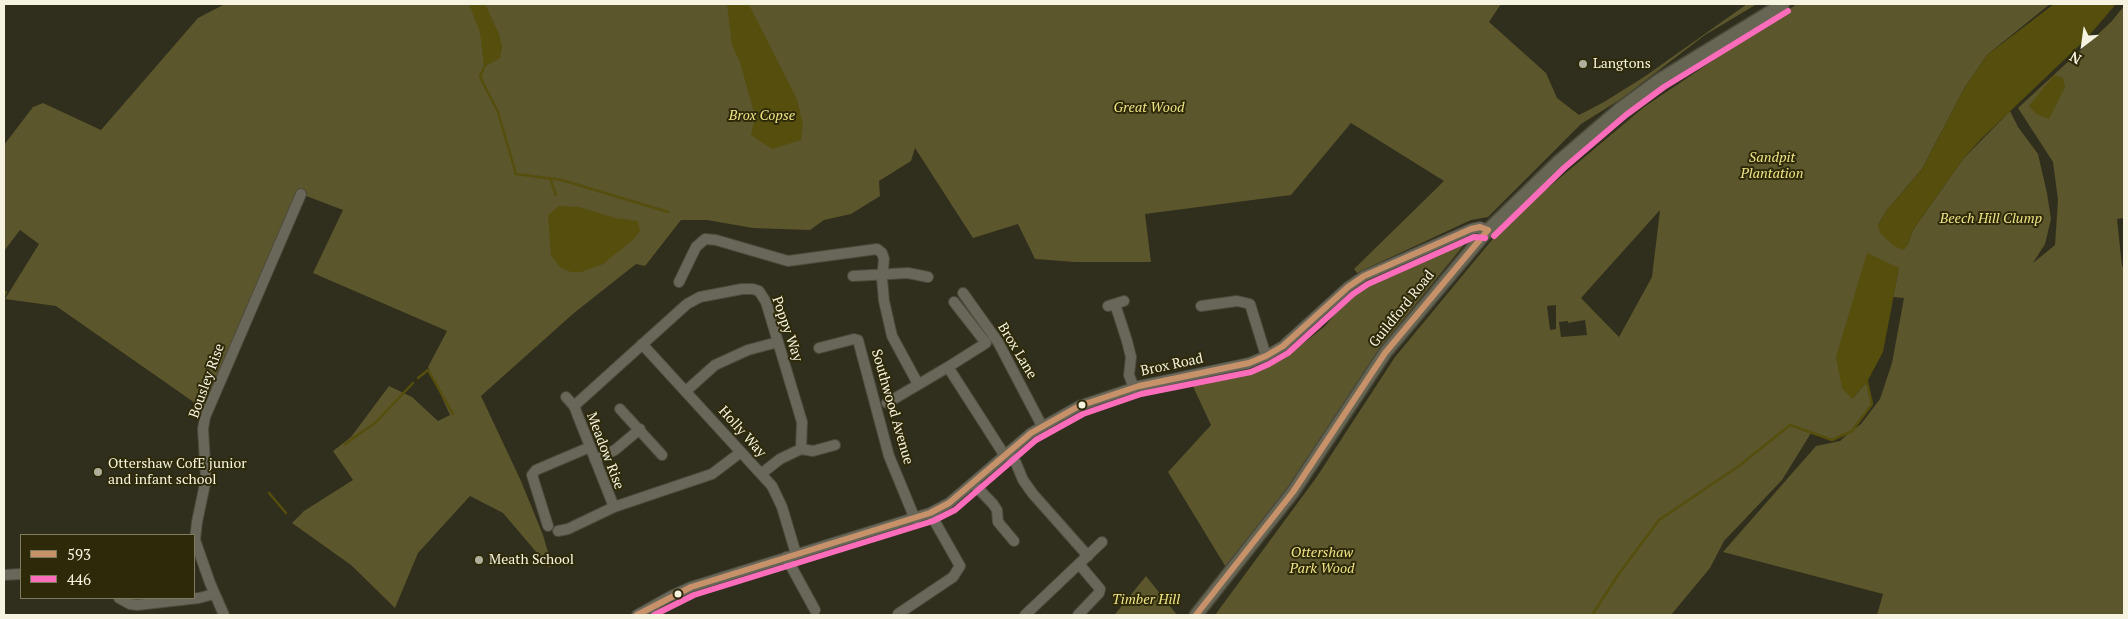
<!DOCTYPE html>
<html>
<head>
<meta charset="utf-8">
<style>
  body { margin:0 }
  #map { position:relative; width:2128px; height:619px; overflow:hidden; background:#302e1c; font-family:"PT Serif",serif }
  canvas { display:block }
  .frame { position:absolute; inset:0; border:5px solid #f6f4e1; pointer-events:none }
  .legend { position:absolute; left:20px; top:534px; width:175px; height:65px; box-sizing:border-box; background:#2e2a09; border:1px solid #7e7b5f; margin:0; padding:6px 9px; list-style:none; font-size:15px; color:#f6f4e1 }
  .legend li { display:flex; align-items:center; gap:10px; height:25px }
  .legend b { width:25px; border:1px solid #7e7b5f }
  .north { position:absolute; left:2058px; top:20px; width:50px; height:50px; -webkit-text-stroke:4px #2e2a09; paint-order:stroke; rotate:210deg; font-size:14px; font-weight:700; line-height:20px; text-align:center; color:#f6f4e1 }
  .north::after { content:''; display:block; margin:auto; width:18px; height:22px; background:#f6f4e1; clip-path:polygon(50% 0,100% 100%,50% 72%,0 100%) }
</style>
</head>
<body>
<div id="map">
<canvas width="2128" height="619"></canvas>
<div class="frame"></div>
<ul class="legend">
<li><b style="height:6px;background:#c7916a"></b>593</li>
<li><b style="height:6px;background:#fb6dba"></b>446</li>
</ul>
<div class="north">N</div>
</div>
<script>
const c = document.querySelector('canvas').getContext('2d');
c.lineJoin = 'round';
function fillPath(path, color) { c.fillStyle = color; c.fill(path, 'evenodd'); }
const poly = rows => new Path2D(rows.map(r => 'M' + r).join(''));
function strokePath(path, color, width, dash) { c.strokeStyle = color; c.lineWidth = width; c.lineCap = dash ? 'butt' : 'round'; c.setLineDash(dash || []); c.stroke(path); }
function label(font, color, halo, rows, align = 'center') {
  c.font = font + ' "PT Serif",serif'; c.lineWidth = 4; c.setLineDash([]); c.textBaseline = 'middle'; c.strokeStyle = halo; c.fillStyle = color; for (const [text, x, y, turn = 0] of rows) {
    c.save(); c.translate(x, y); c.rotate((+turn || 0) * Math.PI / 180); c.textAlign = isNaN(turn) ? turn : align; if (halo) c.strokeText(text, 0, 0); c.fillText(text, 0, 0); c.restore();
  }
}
fillPath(poly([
  [225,4,1501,4,1489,22,1546,73,1557,98,1579,115,1604,102,1644,77,1747,4,1757,4,1705,35,1621,99,1581,124,1488,217,1471,220,1357,273,1354,269,1444,181,1351,123,1291,195,1145,214,1151,262,1075,262,1035,259,1018,224,973,238,915,148,911,161,879,181,880,196,851,214,824,220,810,230,753,228,707,220,681,220,645,266,636,264,574,313,481,396,521,481,543,535,552,566,549,567,503,513,470,496,418,553,395,608,351,565,292,523,304,511,353,480,333,451,351,437,389,386,412,397,438,421,450,415,428,367,447,331,313,273,343,210,301,194,242,317,205,410,56,306,5,299,39,244,20,230,4,251,4,145,33,107,43,103,101,130,198,18],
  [1797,4,2050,4,1987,55,1965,87,1922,169,1887,210,1878,225,1907,246,1913,230,1963,159,2010,111,2018,127,2038,154,2047,193,2051,219,2045,244,2033,263,2055,245,2058,200,2053,162,2018,108,2111,22,2124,6,2124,218,2117,219,2122,266,2124,267,2124,615,1877,615,1883,594,1723,552,1816,446,1840,441,1851,431,1832,440,1811,433,1782,480,1724,541,1710,568,1671,615,1215,615,1316,478,1395,357,1505,224,1644,107],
  [1660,210,1652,277,1619,337,1581,298],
  [1899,268,1893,297,1904,298,1892,363,1880,399,1861,424,1853,430,1872,404,1867,382,1852,399],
  [1556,305,1556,329,1550,330,1547,306],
  [1585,320,1587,335,1561,337,1559,322,1568,321,1568,323],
  [1468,240,1379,349,1271,514,1227,569,1168,472,1211,425,1191,382,1263,368,1289,355,1325,326,1355,290],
  [1146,576,1177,615,1114,615,1116,613]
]), '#5b562c');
fillPath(poly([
  [469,4,485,4,499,34,502,47,500,58,484,67,480,32],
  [727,4,747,4,750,7,797,99,803,125,801,140,772,149,751,135,755,116,740,62,732,45],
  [2054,4,2116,4,2087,38,1981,139,1963,159,1913,230,1907,246,1904,250,1894,246,1880,233,1878,225,1887,210,1922,169,1965,87,1987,55],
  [2054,75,2063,78,2065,87,2049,119,2036,114,2029,106],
  [559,206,579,207,615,218,638,221,640,231,635,238,603,264,581,272,571,272,561,268,551,256,548,215],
  [1867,253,1899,268,1883,352,1867,382,1852,399,1842,388,1836,357]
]), '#554e0d');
strokePath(poly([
  [484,67,480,77,498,112,516,174,562,180,668,212],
  [550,178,556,195],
  [4,296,6,292],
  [418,378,428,370,453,414],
  [345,444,375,423,413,383],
  [269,493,286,513],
  [1592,615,1618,575,1659,520,1739,466,1790,425,1832,440,1852,431,1872,404,1867,382]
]), '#554e0d', 2.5);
const minor = poly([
  [853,276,908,273,928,277],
  [679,282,696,247,705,239,716,240,788,261,877,249,882,253,884,259,882,279,884,301,892,336,918,384],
  [963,293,998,342,1042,426],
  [1115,304,1127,341,1131,357,1129,375,1134,388],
  [1108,306,1124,301],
  [1201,306,1237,301,1250,304,1266,356],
  [642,344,772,486,782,507,796,554],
  [819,348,854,339,858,340,889,456,915,519],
  [948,367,986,343,954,302],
  [686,391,715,365,748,350,778,342],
  [566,397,574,406],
  [887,403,948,367,1005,456],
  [620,409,662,455],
  [801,449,813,451,835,445],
  [1008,453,1016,463,1023,480,1033,494,1088,556],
  [595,460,615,450,640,429],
  [973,483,993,504,997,510,998,522,1014,541],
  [614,507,574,406,687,304,700,297,742,289,753,289,759,291,766,302,802,422,801,449,780,459,761,474],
  [548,526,532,475,536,470,590,447],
  [558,531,568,529,614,507,712,474,741,452],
  [786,557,815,610],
  [4,575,21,574],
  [119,598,130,604,137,605,199,598,214,594],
  [898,614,953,577,960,566,930,513],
  [224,615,210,583,195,540,197,522,206,479,203,429,205,417,301,194],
  [637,615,671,596,691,587,930,513,949,503,1031,433,1079,406,1139,386,1249,363,1266,356,1283,346,1348,287,1364,276,1471,229,1480,227,1488,230],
  [1025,615,1102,542],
  [1078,615,1099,593,1100,589,1079,564]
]);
const major = poly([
  [1196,615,1293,492,1385,353,1488,230,1558,162,1621,108,1659,80,1783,4]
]);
strokePath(minor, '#4c4a3b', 12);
strokePath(major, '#4c4a3b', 15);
strokePath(minor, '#686759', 10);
strokePath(major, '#676553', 12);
strokePath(poly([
  [637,615,691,587,930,513,949,503,1031,433,1079,406,1139,386,1249,363,1266,356,1283,346,1348,287,1364,276,1471,229,1480,227,1488,230],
  [1196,615,1293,492,1385,353,1488,230]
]), '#c7916a', 6);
strokePath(poly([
  [1494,236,1564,168,1626,115,1664,87,1788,11],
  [654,615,694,595,933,521,955,510,1036,440,1083,414,1141,394,1251,372,1269,364,1288,353,1353,294,1368,284,1474,237,1485,238]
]), '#fb6dba', 6);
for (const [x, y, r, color] of [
  [1583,64,5,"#b1af9c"],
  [1082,405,4.5,"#f6f4e1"],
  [98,472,5,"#b1af9c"],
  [479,560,5,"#b1af9c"],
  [678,594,4.5,"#f6f4e1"]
]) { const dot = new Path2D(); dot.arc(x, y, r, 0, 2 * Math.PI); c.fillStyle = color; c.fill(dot); strokePath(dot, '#2e2a09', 2); }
label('14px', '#f6f4e1', '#2e2a09', [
  ["Langtons",1593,64],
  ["Ottershaw CofE junior",108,464],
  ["and infant school",108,480],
  ["Meath School",489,560]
], 'left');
label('italic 14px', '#efe487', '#2e2a09', [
  ["Great Wood",1149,108],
  ["Brox Copse",762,116],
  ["Sandpit",1772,158],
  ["Plantation",1772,174],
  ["Beech Hill Clump",1991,219],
  ["Ottershaw",1322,553],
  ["Park Wood",1322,569],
  ["Timber Hill",1146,600]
]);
label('14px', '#f6f4e1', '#2e2a09', [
  ["Guildford Road",1402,309,-51],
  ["Poppy Way",787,329,71],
  ["Brox Lane",1017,351,59],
  ["Brox Road",1172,365,-12],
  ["Bousley Rise",207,381,-70],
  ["Southwood Avenue",892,407,74],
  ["Holly Way",742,432,48],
  ["Meadow Rise",605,451,69]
]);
</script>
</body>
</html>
